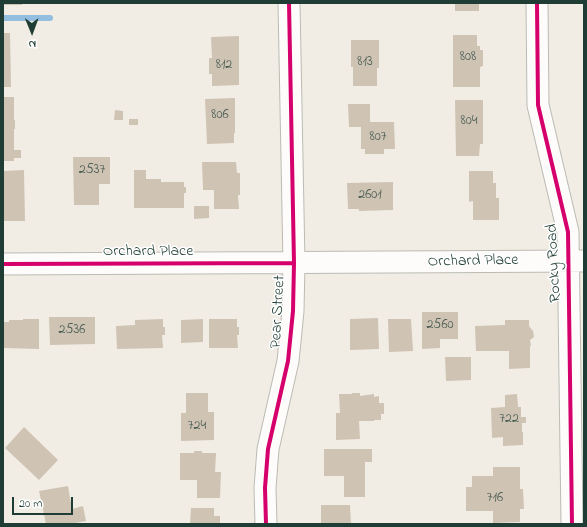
<!DOCTYPE html>
<html>
<head>
<meta charset="utf-8">
<style>
  body { margin:0 }
  #map { position:relative; width:587px; height:527px; overflow:hidden; background:#f2ede4; font-family:"Indie Flower",sans-serif }
  canvas { display:block }
  .frame { position:absolute; inset:0; border:4px solid #1f3d34; pointer-events:none }
  .north { position:absolute; left:12px; top:12px; width:40px; height:40px; -webkit-text-stroke:3px #fff; paint-order:stroke; rotate:179deg; font-size:11px; font-weight:700; line-height:16px; text-align:center; color:#1f3d34 }
  .north::after { content:''; display:block; margin:auto; width:14px; height:18px; background:#1f3d34; clip-path:polygon(50% 0,100% 100%,50% 72%,0 100%) }
  .scale { position:absolute; left:12px; top:497px; width:61px; height:18px; box-sizing:border-box; border:2px solid #1f3d34; border-top:0; padding-left:5px; font-size:12px; line-height:14px; white-space:nowrap; color:#1f3d34; -webkit-text-stroke:3px #fff; paint-order:stroke }
</style>
</head>
<body>
<div id="map">
<canvas width="587" height="527"></canvas>
<div class="frame"></div>
<div class="north">N</div>
<div class="scale">20 m</div>
</div>
<script>
const c = document.querySelector('canvas').getContext('2d');
c.lineJoin = 'round';
const poly = rows => new Path2D(rows.map(r => 'M' + r).join(''));
function strokePath(path, color, width, dash) { c.strokeStyle = color; c.lineWidth = width; c.lineCap = dash ? 'butt' : 'round'; c.setLineDash(dash || []); c.stroke(path); }
function fillPath(path, color) { c.fillStyle = color; c.fill(path, 'evenodd'); }
function label(font, color, halo, rows, align = 'center') {
  c.font = font + ' "Indie Flower",sans-serif'; c.lineWidth = 3; c.setLineDash([]); c.textBaseline = 'middle'; c.strokeStyle = halo; c.fillStyle = color; for (const [text, x, y, turn = 0] of rows) {
    c.save(); c.translate(x, y); c.rotate((+turn || 0) * Math.PI / 180); c.textAlign = isNaN(turn) ? turn : align; if (halo) c.strokeText(text, 0, 0); c.fillText(text, 0, 0); c.restore();
  }
}
strokePath(poly([
  [3,18,50,18]
]), '#93bee0', 6);
fillPath(poly([
  [3,3,22,3,22,5,3,5],
  [455,3,479,3,479,11,455,11],
  [3,33,10,33,11,87,3,87],
  [453,35,477,35,477,46,480,46,480,50,483,50,483,66,480,67,480,87,453,87],
  [239,36,239,85,212,86,212,74,209,74,209,58,212,58,211,37],
  [351,40,379,40,379,68,377,68,377,86,353,86,353,67,351,67],
  [3,97,14,97,14,120,15,120,15,129,14,129,14,150,21,150,21,158,14,158,14,161,3,161],
  [235,98,235,133,234,133,234,143,207,144,205,99],
  [455,100,483,100,483,144,480,144,479,156,456,156],
  [348,104,370,104,370,122,394,122,395,149,384,149,384,154,365,154,365,149,361,149,361,127,349,127],
  [115,110,123,111,123,120,114,120],
  [129,119,138,119,138,125,129,125],
  [73,157,110,157,110,184,99,184,99,205,74,205],
  [202,162,236,162,237,173,240,173,240,195,238,195,239,209,214,209,214,190,203,190],
  [24,170,25,221,3,221,3,171],
  [134,170,146,170,146,179,161,179,161,182,184,182,184,187,186,187,186,193,184,193,184,208,134,208],
  [469,171,493,171,493,183,496,183,496,198,499,198,499,220,473,220,473,201,469,202],
  [393,182,393,210,359,211,359,209,348,209,347,183],
  [194,206,209,206,209,218,194,219],
  [422,312,458,312,458,339,440,339,440,348,422,349],
  [49,317,95,317,95,344,50,345],
  [378,318,379,349,350,350,350,319],
  [23,319,39,319,39,349,3,348,3,322,9,322,9,320,23,320],
  [163,319,163,327,165,327,165,335,162,335,163,348,117,349,116,326,135,325,135,320],
  [203,319,203,342,181,343,181,320],
  [209,319,237,319,237,327,239,327,239,335,237,335,238,348,209,348],
  [388,319,411,319,413,351,389,352],
  [505,320,529,320,529,326,533,331,534,337,530,340,531,346,530,346,530,368,509,369,509,351,476,351,475,326,505,325],
  [445,357,471,357,471,380,446,381],
  [186,393,208,393,208,412,214,412,214,440,181,441,181,413,186,413],
  [352,393,360,393,360,396,374,394,374,397,379,396,379,403,384,403,384,414,381,414,381,420,374,420,374,421,359,421,360,439,336,440,336,413,340,413,339,394,352,394],
  [517,394,518,407,521,407,521,417,526,417,526,423,522,423,522,432,523,432,523,445,503,446,503,437,492,438,491,408,505,407,505,395],
  [24,427,58,460,39,480,5,448],
  [324,449,372,449,372,462,365,462,365,497,344,497,344,476,324,476],
  [194,451,202,451,202,453,216,453,215,472,221,472,220,498,197,498,197,480,180,480,180,453,194,453],
  [493,467,520,467,520,489,523,489,524,509,520,509,520,522,493,523,493,511,466,511,466,487,472,487,472,476,493,476],
  [68,486,72,509,83,506,86,521,75,523,75,524,46,524,39,491],
  [321,505,350,505,351,524,321,524],
  [191,508,214,508,214,516,220,516,220,524,190,524]
]), '#cfc3b4');
const minor = poly([
  [537,3,538,105,568,232,572,524],
  [3,264,584,261],
  [266,524,265,488,268,449,288,361,293,311,294,263,289,3]
]);
strokePath(minor, '#bbbbb4', 23);
strokePath(minor, '#fdfcfb', 21);
strokePath(poly([
  [537,3,538,105,568,232,572,524],
  [3,264,294,263],
  [266,524,265,488,268,449,288,361,293,311,294,263,289,3]
]), '#d6006c', 4);
label('14px', '#4b5e54', null, [
  ["808",468,58],
  ["813",365,63],
  ["812",224,66],
  ["806",220,116],
  ["804",469,122],
  ["807",378,138],
  ["2537",92,171],
  ["2601",370,196],
  ["2560",440,326],
  ["2536",72,331],
  ["722",509,420],
  ["724",197,427],
  ["716",495,499]
]);
label('16px', '#1f3d34', '#fff', [
  ["Orchard Place",148,252],
  ["Orchard Place",473,262,-1],
  ["Rocky Road",555,263,-93],
  ["Pear Street",279,312,-87]
]);
</script>
</body>
</html>
